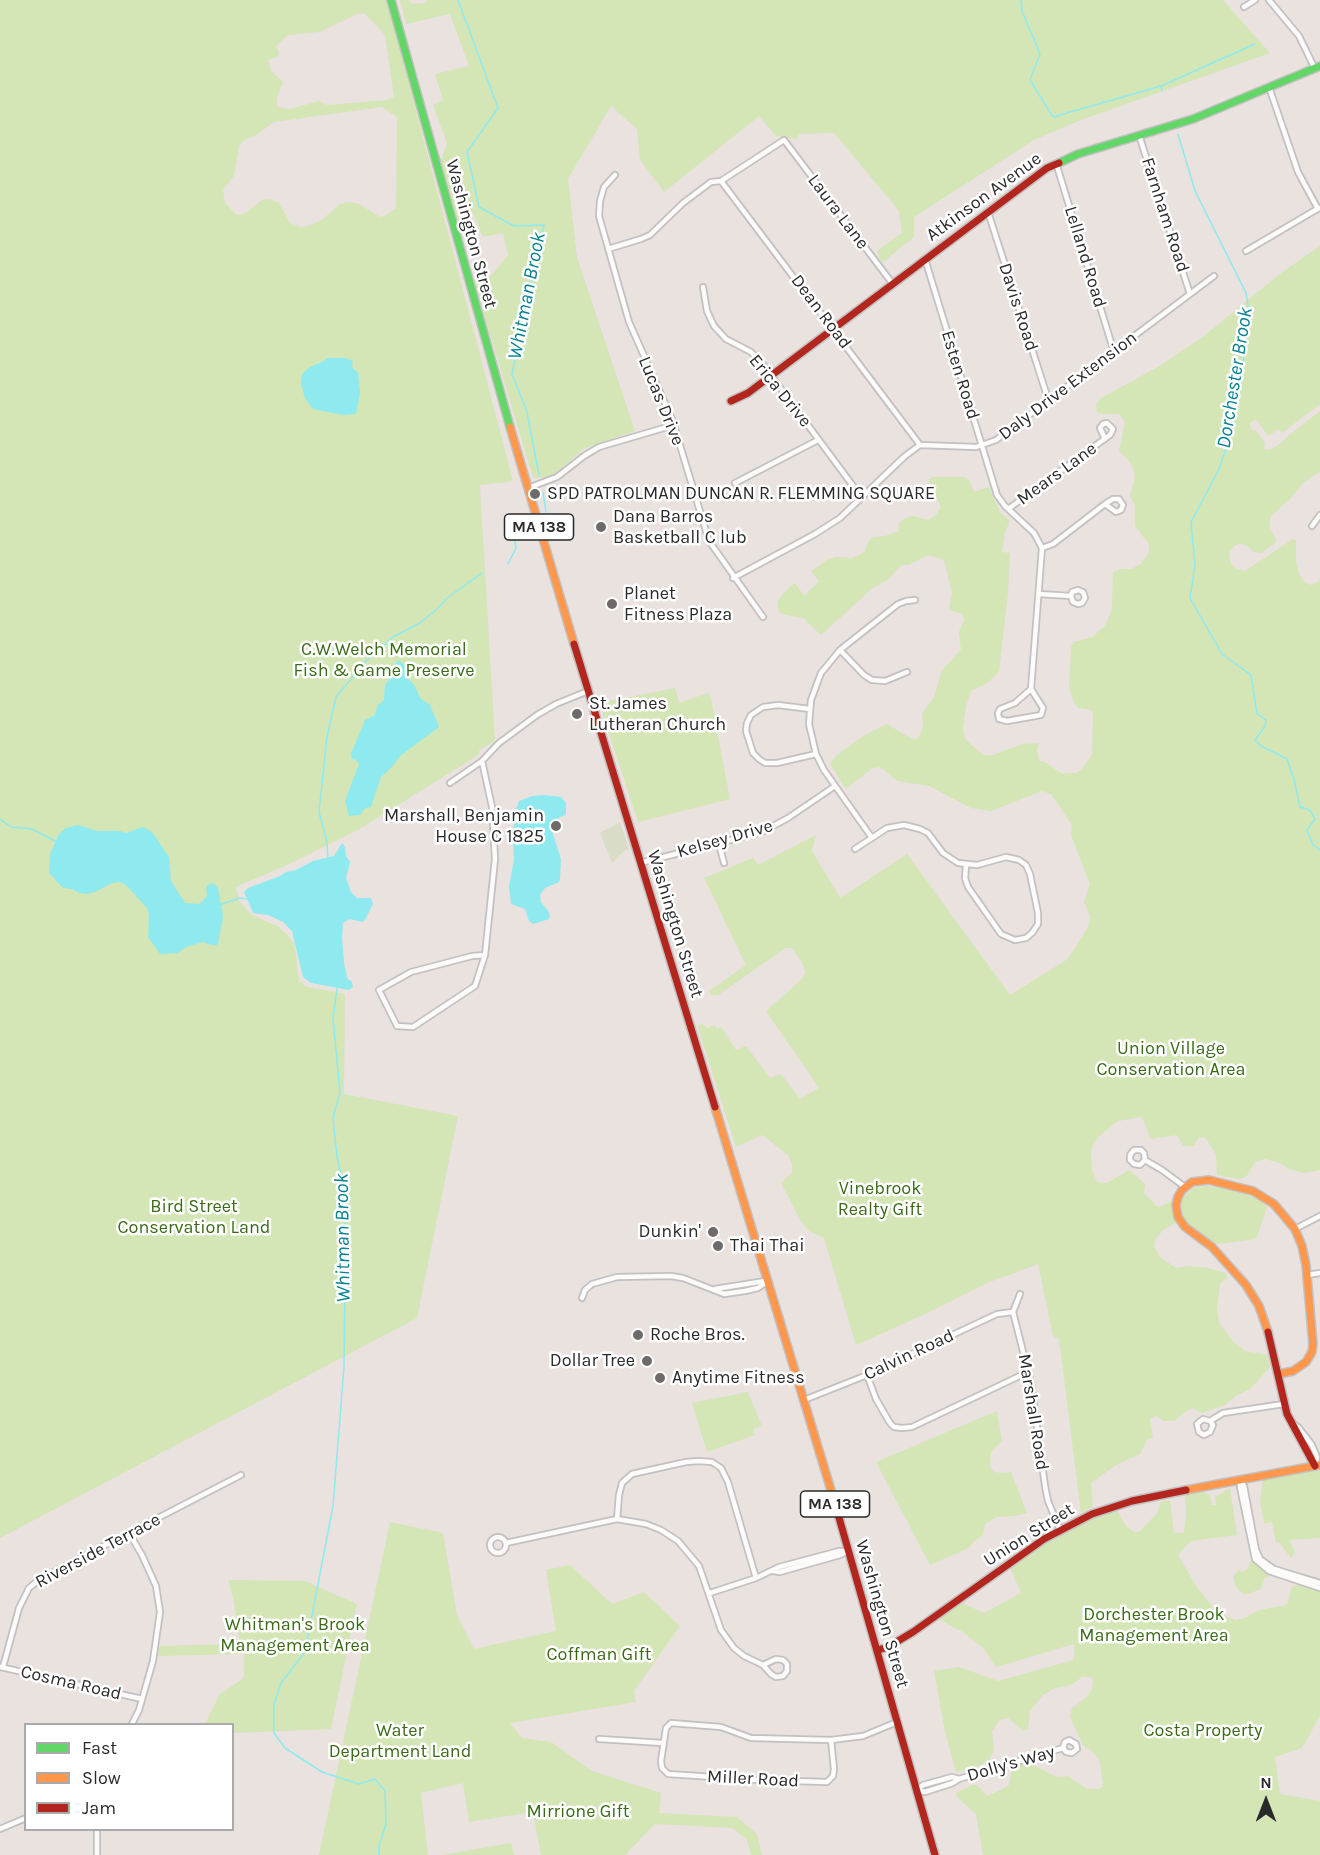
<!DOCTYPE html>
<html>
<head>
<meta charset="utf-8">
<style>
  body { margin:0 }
  #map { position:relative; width:1320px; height:1855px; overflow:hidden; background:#e9e2df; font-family:Karla,sans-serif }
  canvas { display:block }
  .legend { position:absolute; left:24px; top:1723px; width:210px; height:108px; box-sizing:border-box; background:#fff; border:2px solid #aaa; margin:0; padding:8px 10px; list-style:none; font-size:18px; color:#2a2a2a }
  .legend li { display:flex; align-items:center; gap:12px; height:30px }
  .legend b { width:30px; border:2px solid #aaa }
  .north { position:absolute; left:1236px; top:1771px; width:60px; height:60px; -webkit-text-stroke:4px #fff; paint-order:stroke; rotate:0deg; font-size:16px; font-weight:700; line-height:24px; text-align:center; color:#2a2a2a }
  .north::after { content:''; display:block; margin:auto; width:21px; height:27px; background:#2a2a2a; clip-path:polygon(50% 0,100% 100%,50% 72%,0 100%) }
</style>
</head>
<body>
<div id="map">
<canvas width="1320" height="1855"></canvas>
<ul class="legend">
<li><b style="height:8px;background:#63d668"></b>Fast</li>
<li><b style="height:8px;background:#ff974d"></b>Slow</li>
<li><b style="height:8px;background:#b3261e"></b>Jam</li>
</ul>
<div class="north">N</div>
</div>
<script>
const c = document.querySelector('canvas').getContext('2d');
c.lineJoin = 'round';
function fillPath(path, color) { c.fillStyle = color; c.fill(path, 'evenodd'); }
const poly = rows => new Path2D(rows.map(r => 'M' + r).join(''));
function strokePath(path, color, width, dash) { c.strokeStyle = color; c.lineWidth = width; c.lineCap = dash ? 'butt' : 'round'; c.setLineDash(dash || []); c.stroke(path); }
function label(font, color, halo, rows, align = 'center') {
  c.font = font + ' Karla,sans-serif'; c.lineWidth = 5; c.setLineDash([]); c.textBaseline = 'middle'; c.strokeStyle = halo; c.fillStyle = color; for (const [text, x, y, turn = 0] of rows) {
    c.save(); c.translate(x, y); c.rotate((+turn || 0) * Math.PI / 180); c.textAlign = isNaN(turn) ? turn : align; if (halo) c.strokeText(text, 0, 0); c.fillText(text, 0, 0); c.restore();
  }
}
fillPath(poly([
  [0,0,387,0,513,481,480,485,495,741,479,750,480,754,356,831,289,864,236,887,239,901,252,915,279,927,291,939,295,946,299,982,303,982,304,986,345,994,344,1094,458,1116,417,1318,0,1538],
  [359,13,365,14,385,35,394,97,386,100,327,105,319,101,290,109,277,107,277,98,283,82,271,71,268,60,277,57,279,53,276,46,288,35,320,32],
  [382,107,397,117,396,208,385,216,380,217,359,204,349,202,340,204,323,219,309,226,300,227,290,223,279,203,270,199,262,200,246,213,237,215,225,203,223,190,234,176,239,146,244,140,256,135,274,122],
  [400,0,409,0,412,4,426,3,427,0,1223,0,1270,53,1081,120,1034,140,914,217,914,237,882,263,877,251,902,233,899,211,834,133,799,134,797,139,776,136,759,116,664,192,640,160,637,129,611,106,568,179,577,257,635,431,583,449,551,477,533,478,474,280,491,276,508,255,503,233,483,237,473,212,463,216,469,237,463,238,440,163,447,143,433,105,443,100,435,74,469,66,450,14,406,24],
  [1320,246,1320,404,1282,433,1279,429,1268,436,1256,419,1249,424,1253,431,1255,430,1265,442,1264,449,1270,450,1280,444,1288,436,1320,411,1320,471,1303,483,1289,500,1271,516,1269,526,1277,541,1262,553,1253,552,1248,546,1242,544,1235,545,1230,551,1229,558,1232,565,1237,569,1245,571,1293,539,1296,540,1296,560,1299,574,1305,583,1312,585,1318,582,1320,578,1320,1170,1304,1173,1289,1169,1280,1163,1265,1159,1256,1161,1246,1177,1240,1179,1217,1175,1216,1155,1205,1137,1198,1138,1194,1146,1183,1146,1177,1135,1151,1139,1142,1117,1118,1121,1099,1136,1091,1149,1092,1170,1097,1182,1107,1183,1129,1170,1145,1184,1144,1193,1158,1207,1185,1196,1193,1188,1205,1186,1226,1188,1259,1199,1267,1207,1256,1239,1218,1244,1208,1240,1188,1224,1175,1223,1162,1231,1156,1239,1154,1246,1160,1257,1176,1268,1188,1266,1208,1268,1226,1273,1227,1278,1220,1284,1217,1309,1219,1323,1233,1341,1245,1351,1267,1355,1270,1367,1250,1389,1236,1396,1225,1405,1202,1413,1193,1408,1183,1413,1175,1421,1164,1421,1156,1416,1150,1419,1153,1438,1147,1440,1140,1454,1116,1465,1091,1483,1093,1507,1081,1513,1059,1339,1053,1336,1038,1264,987,1283,923,1315,856,1345,824,1238,809,1231,801,1221,781,1183,792,1173,792,1164,788,1155,762,1135,736,1147,697,1025,702,1024,708,1028,714,1025,718,1029,721,1027,736,1050,746,1046,770,1078,781,1074,800,1099,819,1088,766,1011,802,979,806,972,800,959,792,948,786,948,718,995,711,995,709,991,746,965,704,878,753,858,758,865,816,835,812,851,840,898,907,854,1010,995,1068,959,1089,925,1090,916,1084,902,1090,884,1071,835,1072,825,1051,794,1042,791,991,811,971,808,929,786,897,781,883,769,878,767,871,769,846,789,830,764,836,756,863,736,887,724,912,739,918,738,923,728,922,714,934,697,942,670,961,650,959,632,964,619,962,614,949,610,952,592,944,560,928,555,908,565,901,565,889,579,873,588,821,635,803,618,785,615,779,612,777,602,789,587,795,583,804,596,819,581,811,571,827,560,836,557,852,558,859,555,865,551,868,542,873,537,885,536,899,531,899,524,905,518,912,516,928,520,935,516,941,507,936,497,930,493,929,479,933,477,965,477,969,480,974,492,989,487,1000,512,1010,521,1005,532,1002,552,1010,553,1008,593,999,672,987,683,971,691,966,706,963,729,965,739,983,755,993,755,1023,744,1039,743,1037,749,1039,761,1043,761,1062,774,1076,773,1083,768,1092,754,1093,713,1091,710,1078,708,1073,700,1069,688,1071,647,1074,642,1092,637,1105,626,1112,609,1113,573,1119,569,1131,569,1141,564,1149,552,1149,544,1135,526,1135,505,1130,496,1135,477,1133,468,1127,458,1119,451,1125,422,1119,414,1102,414,1097,412,1096,405,1101,398,1158,367,1204,336,1281,273],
  [675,688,679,703,708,693,711,698,730,799,638,822,599,703],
  [748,1392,762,1426,753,1429,755,1435,707,1452,692,1403],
  [997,1411,1002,1441,991,1452,990,1466,994,1472,1003,1473,1011,1472,1027,1513,1014,1516,997,1517,985,1524,983,1535,974,1541,969,1548,930,1565,876,1462],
  [1320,1470,1320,1538,1289,1540,1295,1552,1291,1558,1279,1542,1276,1543,1272,1522,1264,1523,1260,1502,1263,1478],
  [1198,1488,1210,1496,1212,1505,1216,1505,1215,1497,1230,1488,1237,1535,1191,1541,1178,1555,1197,1587,1213,1607,1228,1617,1236,1620,1245,1618,1259,1610,1287,1605,1292,1587,1300,1584,1320,1590,1320,1716,1302,1748,1275,1757,1280,1794,1320,1801,1320,1855,983,1855,976,1814,957,1797,956,1793,972,1785,977,1785,987,1796,1005,1788,1009,1785,1012,1768,1020,1762,1029,1763,1057,1777,1067,1776,1087,1789,1100,1789,1103,1786,1100,1762,1093,1752,1083,1745,1070,1717,1072,1708,1087,1697,1092,1689,1093,1680,1091,1677,1082,1677,1071,1685,1055,1688,1043,1695,1030,1711,1028,1729,1023,1731,1008,1718,1000,1720,992,1731,994,1749,989,1761,974,1768,956,1772,945,1732,934,1671,959,1667,998,1681,1074,1660,1074,1644,996,1667,983,1648,963,1632,936,1618,960,1602,984,1613,1021,1593,1009,1565,1042,1539,1102,1511,1116,1509,1126,1526,1134,1532,1139,1532,1157,1513,1161,1502,1170,1500,1174,1533,1184,1533,1186,1514,1185,1490],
  [390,1522,443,1533,457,1615,474,1649,556,1631,546,1570,570,1565,612,1604,644,1592,680,1626,634,1691,636,1702,510,1723,522,1738,551,1742,592,1771,661,1793,659,1813,737,1817,757,1834,762,1855,751,1855,747,1840,733,1828,655,1824,625,1855,541,1855,533,1812,469,1822,463,1783,421,1793,428,1855,319,1855],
  [1253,1561,1268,1573,1269,1578,1265,1577,1261,1589,1245,1595,1236,1587,1233,1577,1237,1571,1240,1569,1241,1573,1248,1568,1250,1562],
  [228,1580,305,1581,357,1604,331,1729,233,1733,232,1724,205,1724,220,1694,244,1678,244,1654,158,1656,160,1646,240,1644,234,1602],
  [511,1843,514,1855,442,1855]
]), '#d4e5b6');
fillPath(poly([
  [620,822,629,849,623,852,612,863,600,833]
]), '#d9dcc6');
fillPath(poly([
  [326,358,346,358,353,361,352,367,358,373,360,392,356,414,344,415,317,410,312,408,305,398,301,384,302,374,310,367,324,361],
  [399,660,406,667,408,679,415,686,420,698,430,705,439,727,400,756,392,767,381,777,371,807,364,809,360,815,349,816,345,801,359,764,356,760,352,759,351,754,365,720,375,715,378,705,384,700,385,685,395,672,395,664],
  [544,795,561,797,566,803,566,815,560,817,556,820,552,831,561,859,560,879,559,882,545,888,540,895,541,902,548,911,550,916,549,919,533,924,529,921,525,909,511,904,509,886,514,860,513,835,515,812,519,801,532,796],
  [78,825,97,831,120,831,126,833,143,827,152,832,169,857,171,881,185,903,200,904,207,896,206,886,213,883,218,888,223,916,218,944,215,946,203,942,186,947,178,953,160,954,148,937,149,914,147,908,126,885,120,882,112,883,95,892,87,894,79,893,72,889,63,888,49,873,50,854,59,834,66,828],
  [342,843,345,847,346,856,350,862,346,878,351,892,357,898,371,898,373,904,365,920,362,922,350,919,343,923,342,937,344,963,347,978,352,982,353,987,349,990,311,983,303,977,292,931,283,922,268,915,253,913,244,892,248,888,280,876,286,872,296,870,313,861,334,856]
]), '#8eeaee');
strokePath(poly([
  [458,0,498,108,467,152,479,207,514,226,544,225,512,374,527,412,539,475],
  [1021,0,1022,11,1040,54,1030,80,1053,117,1161,86,1162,90],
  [1161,86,1255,44],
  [1178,134,1195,191,1246,293,1249,310,1243,366,1227,446,1218,471,1191,522,1195,566,1190,598,1222,654,1251,675,1257,714,1266,720,1265,726,1255,740,1261,746,1287,759,1294,779,1300,807,1310,810,1315,819,1307,830,1313,845,1320,850],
  [543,492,546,512],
  [508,564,516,548,513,529,527,520],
  [0,819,11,827,32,829,57,842],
  [328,860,327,842,319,812,327,737,336,697,366,661,393,637,420,623,437,609,447,598,482,573],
  [219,905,240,898,249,899],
  [337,989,333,1018,340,1093,333,1117,337,1157,346,1194,344,1367,333,1506,305,1652,281,1683,274,1705,274,1733,285,1748,322,1772,359,1784,375,1779,385,1791,386,1824,379,1846,379,1855]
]), '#8eeaee', 1.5);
const street = poly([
  [1269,0,1299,36,1315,69],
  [1244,7,1255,0],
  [1269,87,1298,172,1318,209],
  [1139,135,1190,294],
  [1056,163,1114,352],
  [615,175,604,187,600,201,599,216,629,322,672,419,709,541,763,617],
  [721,181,920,445],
  [988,212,1049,402],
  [608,249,641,239,650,235,683,203,711,182,721,181,784,140,892,283],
  [1246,251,1319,208],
  [925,259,997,495,1005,506,1034,533,1042,548,1031,689,1015,703,1000,709,998,713,999,719,1007,721,1041,715,1043,708,1031,689],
  [703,287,707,311,714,326,726,339,751,352,761,362,862,498],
  [735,483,818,440],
  [528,488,557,477,584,456,599,447,674,425],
  [1008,509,1110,435,1113,429,1107,423,1103,424,1100,428,1105,439],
  [1312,526,1320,515],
  [1042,548,1053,544,1105,504,1113,499,1119,499,1123,505,1121,510,1116,512,1105,504],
  [733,578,815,534,840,518,905,456,920,445,976,447,996,440,1214,276],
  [1039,594,1071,596,1072,592,1078,590,1083,592,1085,598,1082,603,1078,604,1073,602,1071,596],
  [840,650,864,675,872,680,885,681,907,672],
  [810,709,778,705,763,707,751,715,747,723,746,731,753,753,759,759,765,763,777,763,816,754],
  [482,761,492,807,495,859,485,955],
  [450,783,482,761,499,743,537,715,556,704,588,691],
  [872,838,824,770,816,754,809,724,811,700,821,673,840,650,898,604,906,601,915,600],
  [719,844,724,863],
  [855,849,887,828,904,825,920,829,928,833,943,853,958,863,977,865,1006,857,1019,860,1026,865,1030,874,1038,913,1038,924,1032,933,1026,938,1015,940,1001,934,968,887,965,878,966,865],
  [640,863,762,832,788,818,835,786],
  [485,955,475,986,413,1027,397,1026,379,990,411,972,472,956,485,955],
  [1145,1160,1140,1165,1134,1164,1130,1160,1130,1155,1134,1150,1141,1150,1144,1153,1145,1160,1162,1170,1185,1187],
  [1295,1229,1320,1216],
  [1307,1275,1320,1273],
  [715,1289,765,1281],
  [1020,1294,1013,1312,1031,1383,1045,1486,1048,1501,1060,1530],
  [582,1298,585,1290,592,1284,617,1277,671,1276,683,1278,724,1294,745,1291,758,1288,768,1281],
  [867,1375,876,1399,890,1423,894,1427,902,1428,912,1427,1028,1372],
  [804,1400,867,1375,997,1314,1013,1312],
  [1210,1421,1213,1425,1210,1432,1204,1435,1199,1432,1197,1424,1203,1419,1210,1421,1223,1413,1284,1404],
  [1292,1423,1298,1427,1312,1445,1317,1457,1315,1466],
  [617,1519,619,1495,622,1483,632,1474,686,1462,699,1461,712,1462,721,1468,728,1482,756,1578],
  [129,1533,142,1555,156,1586,160,1612,153,1661,139,1710,132,1724],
  '490 1545a8 8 0 1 1 16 0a8 8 0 1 1-16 0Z',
  [506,1543,617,1519,646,1524,661,1530,678,1541,699,1566,721,1630,734,1648,744,1656,763,1665,776,1659,783,1660,787,1664,787,1671,783,1676,776,1677,771,1674,763,1665],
  [773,1571,780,1572,840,1555,848,1551],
  [1320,1583,1274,1569,1260,1559,1256,1550,1244,1486,1240,1479,1240,1487,1255,1559,1269,1571,1320,1588],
  [710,1593,756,1578,779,1567,839,1551,848,1551],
  [0,1667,142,1699],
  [3,1667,19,1608,29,1588,40,1579,241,1475],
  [599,1739,663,1743],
  [831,1740,834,1769,833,1776,827,1782,758,1780,668,1774,662,1768,661,1761,666,1728,671,1723,721,1727,751,1738,831,1740,863,1736,897,1722],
  [959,1779,952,1777,923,1785,917,1790,925,1792,953,1783,959,1779,1063,1748,1065,1742,1069,1740,1076,1744,1077,1749,1072,1753,1066,1752,1063,1748],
  [0,1829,26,1818],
  [97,1855,97,1830]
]);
const fast = poly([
  [391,0,510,427],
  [1059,163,1078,154,1193,119,1320,66]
]);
const slow = poly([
  [510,427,574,644],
  [715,1107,834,1500],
  [1268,1332,1259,1306,1246,1285,1212,1247,1185,1227,1178,1217,1176,1205,1178,1197,1182,1190,1192,1182,1209,1180,1253,1191,1274,1204,1295,1229,1302,1246,1306,1265,1313,1344,1312,1352,1306,1362,1293,1371,1279,1374],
  [1186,1490,1320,1465]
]);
const jam = poly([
  [731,401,748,393,1047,168,1059,163],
  [574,644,715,1107],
  [1268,1332,1287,1414,1315,1466],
  [834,1500,935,1855],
  [878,1650,888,1647,913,1632,1044,1539,1092,1514,1132,1501,1186,1490]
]);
strokePath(street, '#c2c0c1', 8);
strokePath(fast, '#c2c0c1', 10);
strokePath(slow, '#c2c0c1', 10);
strokePath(jam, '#c2c0c1', 10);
strokePath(street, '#fcfbfa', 4.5);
strokePath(fast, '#63d668', 7);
strokePath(slow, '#ff974d', 7);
strokePath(jam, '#b3261e', 7);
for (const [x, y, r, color] of [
  [535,494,6,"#6d6a69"],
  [601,527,6,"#6d6a69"],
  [612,604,6,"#6d6a69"],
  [577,714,6,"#6d6a69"],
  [556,826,6,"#6d6a69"],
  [713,1232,6,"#6d6a69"],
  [718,1246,6,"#6d6a69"],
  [638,1335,6,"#6d6a69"],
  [647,1361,6,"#6d6a69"],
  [660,1378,6,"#6d6a69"]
]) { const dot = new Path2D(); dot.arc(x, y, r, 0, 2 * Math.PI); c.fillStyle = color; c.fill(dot); strokePath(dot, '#fff', 2); }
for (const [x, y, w] of [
  [539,527,69],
  [835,1504,69]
]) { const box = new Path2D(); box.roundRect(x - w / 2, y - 13, w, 26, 4.5); c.fillStyle = '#fff'; c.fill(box); strokePath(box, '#2a2a2a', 1.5); }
label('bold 16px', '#2a2a2a', null, [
  ["MA 138",539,527],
  ["MA 138",835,1504]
]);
label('18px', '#2a2a2a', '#fff', [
  ["Atkinson Avenue",984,197,-36],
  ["Laura Lane",838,212,53],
  ["Farnham Road",1165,215,72],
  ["Washington Street",471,234,75],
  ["Lelland Road",1085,257,73],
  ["Davis Road",1018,307,72],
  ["Dean Road",821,312,53],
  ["Esten Road",960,375,73],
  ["Daly Drive Extension",1068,386,-37],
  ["Erica Drive",780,391,51],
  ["Lucas Drive",661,401,68],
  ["Mears Lane",1057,474,-36],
  ["Kelsey Drive",725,839,-16],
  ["Washington Street",675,924,73],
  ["Calvin Road",909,1355,-25],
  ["Marshall Road",1033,1412,81],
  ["Union Street",1029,1535,-32],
  ["Riverside Terrace",98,1551,-28],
  ["Washington Street",882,1614,74],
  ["Cosma Road",71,1683,13],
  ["Dolly's Way",1011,1764,-16],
  ["Miller Road",753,1779,3]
]);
label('18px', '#2a2a2a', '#fff', [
  ["SPD PATROLMAN DUNCAN R. FLEMMING SQUARE",547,494],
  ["Dana Barros",613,517],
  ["Basketball C lub",613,538],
  ["Planet",624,594],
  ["Fitness Plaza",624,615],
  ["St. James",589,704],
  ["Lutheran Church",589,725],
  ["Marshall, Benjamin",544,816,"right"],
  ["House C 1825",544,837,"right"],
  ["Dunkin'",701,1232,"right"],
  ["Thai Thai",730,1246],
  ["Roche Bros.",650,1335],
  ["Dollar Tree",635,1361,"right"],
  ["Anytime Fitness",672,1378]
], 'left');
label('18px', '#3a6b16', '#fff', [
  ["C.W.Welch Memorial",384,650],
  ["Fish & Game Preserve",384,671],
  ["Union Village",1171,1049],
  ["Conservation Area",1171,1070],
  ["Vinebrook",880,1189],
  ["Realty Gift",880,1210],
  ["Bird Street",194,1207],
  ["Conservation Land",194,1228],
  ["Dorchester Brook",1154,1615],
  ["Management Area",1154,1636],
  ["Whitman's Brook",295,1625],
  ["Management Area",295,1646],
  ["Coffman Gift",599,1655],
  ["Water",400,1731],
  ["Department Land",400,1752],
  ["Costa Property",1203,1731],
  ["Mirrione Gift",578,1812]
]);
label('italic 20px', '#078294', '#fff', [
  ["Whitman Brook",527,296,-79],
  ["Dorchester Brook",1235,378,-81],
  ["Whitman Brook",343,1238,-91]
]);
</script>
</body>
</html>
